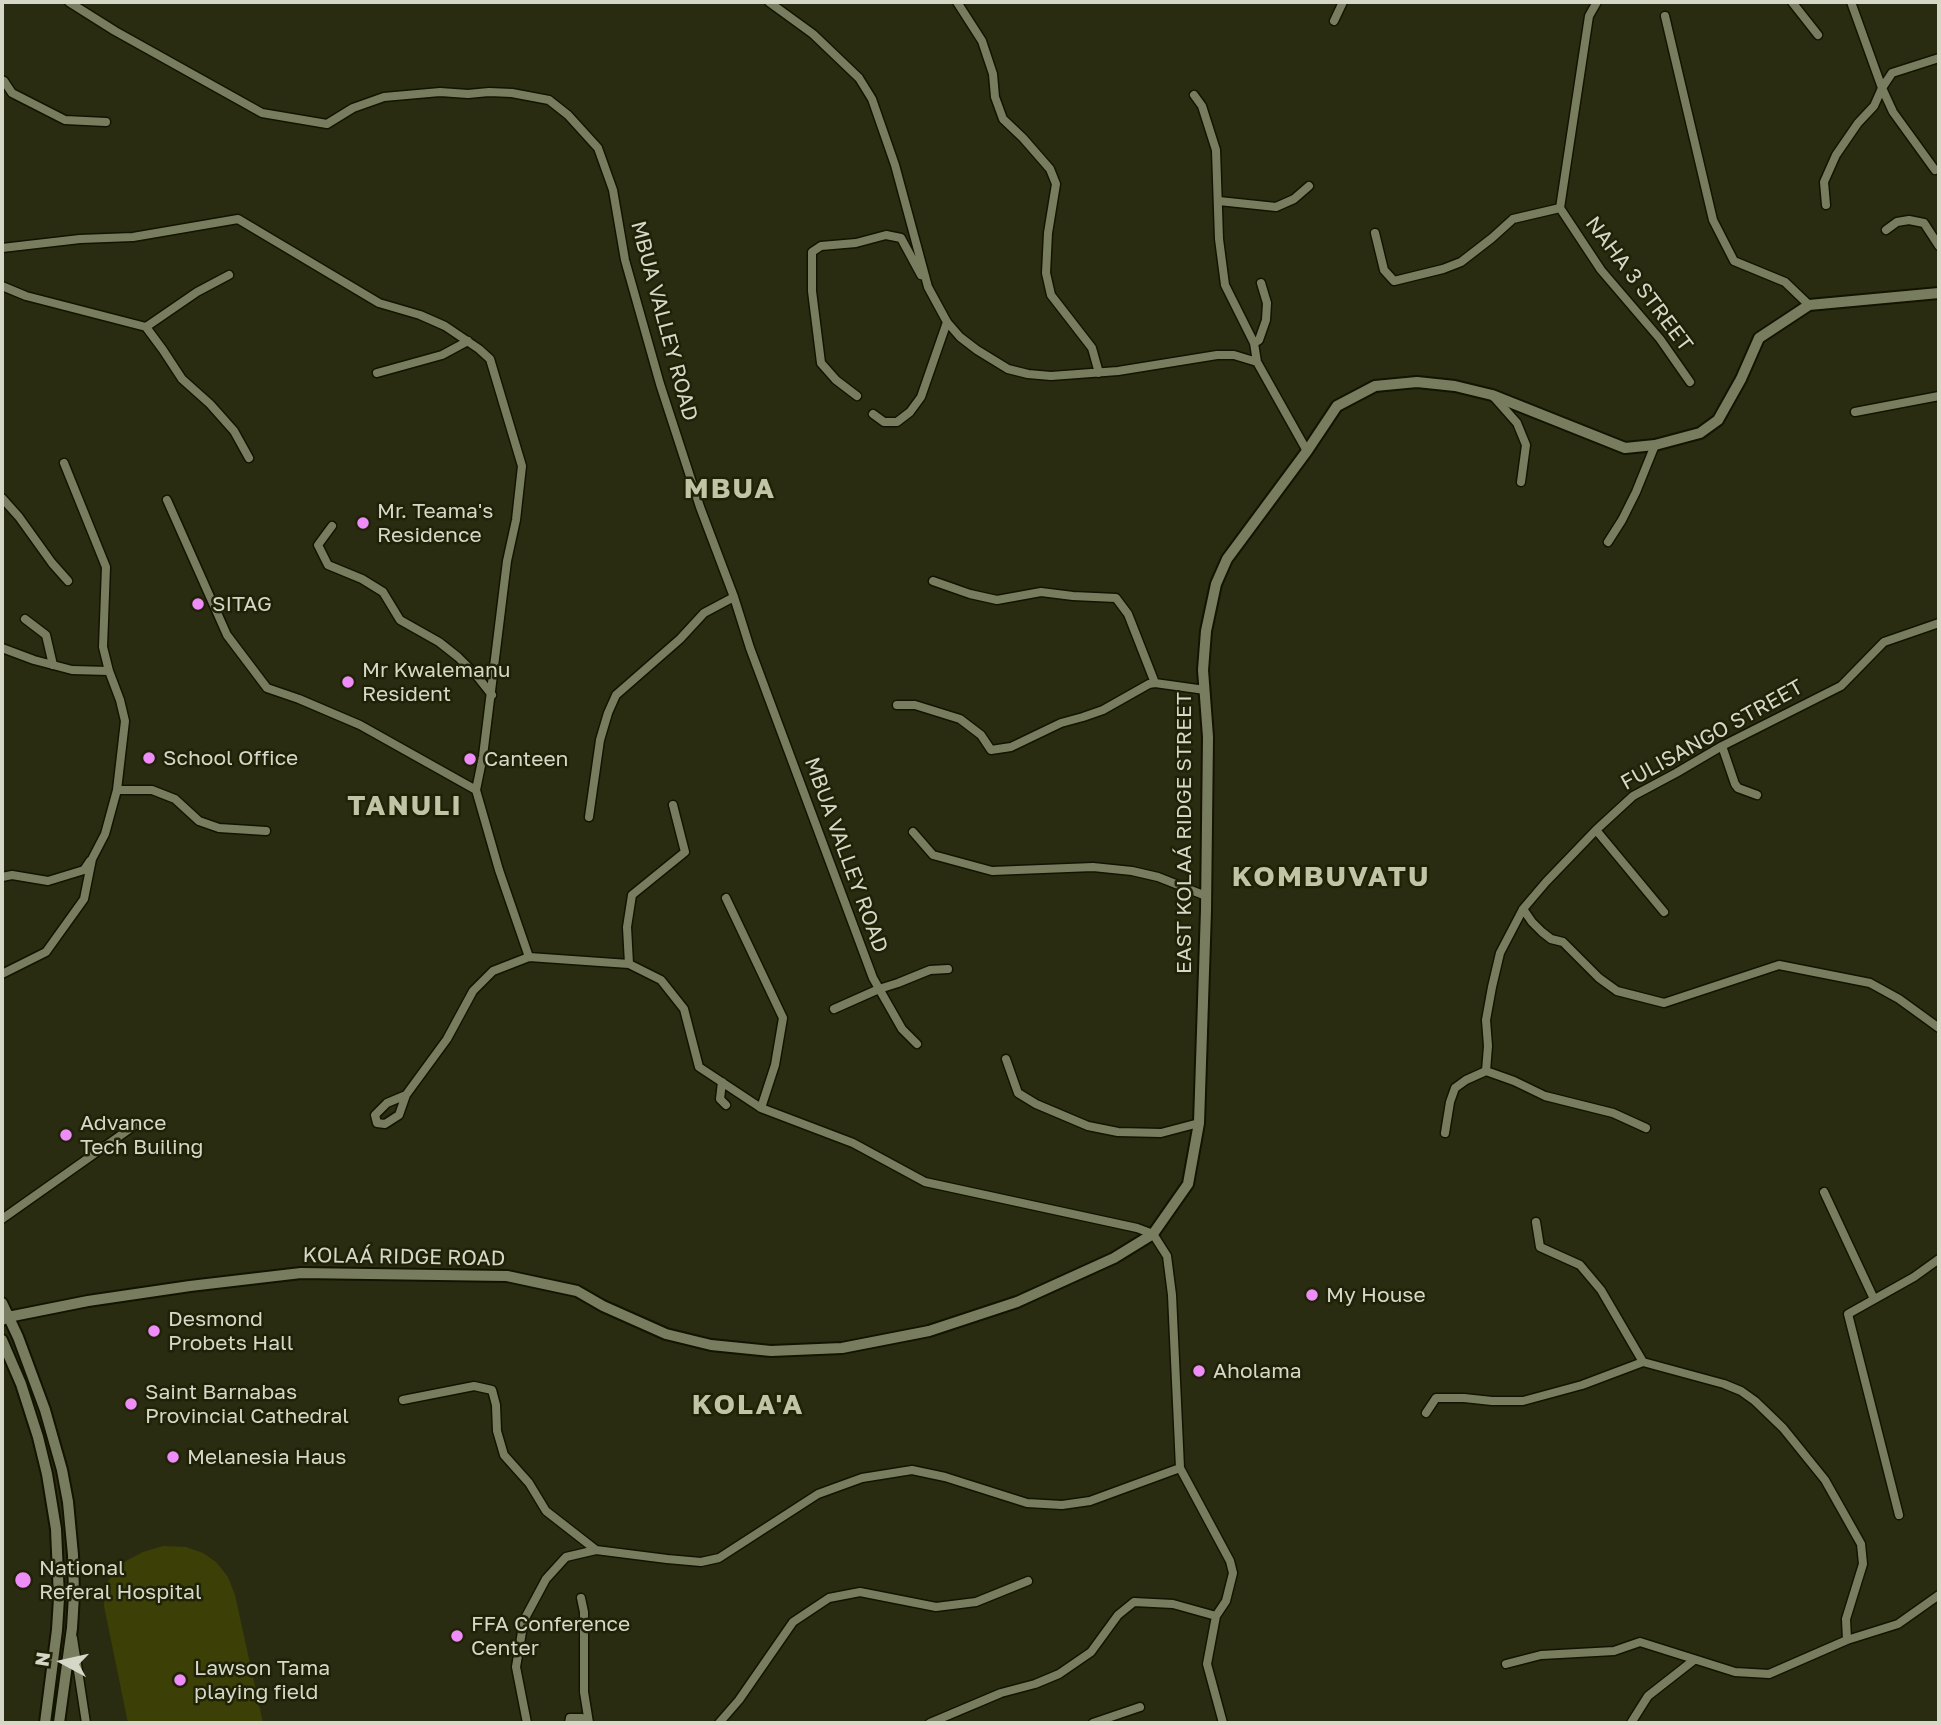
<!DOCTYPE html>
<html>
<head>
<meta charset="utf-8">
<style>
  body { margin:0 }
  #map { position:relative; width:1941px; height:1725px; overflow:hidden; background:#2a2c11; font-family:"Golos Text",sans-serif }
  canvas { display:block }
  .frame { position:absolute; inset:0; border:4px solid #d5d8c7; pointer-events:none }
  .north { position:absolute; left:28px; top:1627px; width:70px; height:70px; -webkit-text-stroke:5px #202207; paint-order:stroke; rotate:278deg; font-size:19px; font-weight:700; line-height:28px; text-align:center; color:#d5d8c7 }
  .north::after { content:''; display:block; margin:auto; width:24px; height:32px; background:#d5d8c7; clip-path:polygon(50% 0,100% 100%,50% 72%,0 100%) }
</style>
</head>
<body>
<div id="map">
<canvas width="1941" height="1725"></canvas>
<div class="frame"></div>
<div class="north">N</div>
</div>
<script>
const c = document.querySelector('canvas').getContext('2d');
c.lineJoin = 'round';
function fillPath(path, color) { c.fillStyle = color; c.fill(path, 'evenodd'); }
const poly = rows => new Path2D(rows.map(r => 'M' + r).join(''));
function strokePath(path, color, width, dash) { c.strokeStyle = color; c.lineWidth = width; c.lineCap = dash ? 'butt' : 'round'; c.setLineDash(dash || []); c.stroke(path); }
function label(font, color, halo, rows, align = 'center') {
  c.font = font + ' "Golos Text",sans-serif'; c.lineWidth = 5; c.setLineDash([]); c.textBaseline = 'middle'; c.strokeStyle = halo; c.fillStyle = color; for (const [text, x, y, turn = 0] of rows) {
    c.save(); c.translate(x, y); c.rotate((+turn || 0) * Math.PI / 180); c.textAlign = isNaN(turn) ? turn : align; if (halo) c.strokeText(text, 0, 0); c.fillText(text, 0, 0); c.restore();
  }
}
fillPath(poly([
  [163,1546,186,1547,203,1553,216,1562,228,1577,235,1595,263,1723,128,1723,104,1606,105,1587,115,1570,126,1561,143,1552]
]), '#3c4006');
const street = poly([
  [69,2,115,31,262,113,327,124,353,108,384,97,440,92,468,94,489,92,512,93,549,100,568,115,598,148,613,190,625,260,660,384,700,507,734,597,750,648,873,978,902,1029,917,1044],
  [769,2,813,34,859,78,872,99,895,165,928,287,947,322,960,337,977,350,1008,369,1028,374,1051,376,1118,371,1217,355,1234,355,1257,362,1307,451],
  [957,2,982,41,993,74,995,97,1003,119,1023,138,1050,169,1056,184,1048,233,1046,273,1051,295,1092,348,1099,373],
  [1597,2,1589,16,1560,208,1601,270,1660,339,1690,382],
  [1792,2,1818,35],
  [1851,2,1882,88,1893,112,1935,170],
  [1665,16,1713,220,1734,261,1785,282,1809,305],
  [1334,21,1343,2],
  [2,80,4,81,12,93,65,120,106,122],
  [1194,95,1202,106,1216,150,1219,239,1225,285,1254,343,1257,362],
  [1219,201,1276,207,1294,199,1309,186],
  [1826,205,1824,182,1836,155,1858,123,1874,106,1882,88,1892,73,1939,58],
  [1886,230,1897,222,1909,220,1924,223,1939,246],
  [1375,233,1384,270,1394,281,1443,269,1461,262,1492,238,1513,219,1560,208],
  [2,248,80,239,133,237,238,219,379,303,420,315,445,326,479,349,490,359,522,466,516,520,507,561,483,756,476,790,499,870,529,957,629,964,661,980,684,1009,699,1067,761,1108,853,1143,925,1182,1137,1228,1153,1234,1167,1256,1172,1295,1180,1468,1230,1561,1233,1573,1226,1601,1216,1616,1207,1664,1223,1723],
  [2,286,26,296,146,327,163,350,182,379,210,404,234,431,249,458],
  [146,327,197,292,229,275],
  [1254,343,1259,340,1266,320,1267,303,1261,283],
  [377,373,442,355,468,341],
  [857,396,836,380,821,363,812,291,812,252,821,246,856,243,886,235,901,238,921,275],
  [1494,397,1517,423,1526,445,1521,482],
  [1855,412,1939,396],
  [873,414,884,422,897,422,910,412,921,397,947,322],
  [2,498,19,517,52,563,68,581],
  [167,500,227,635,267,688,299,699,360,725,476,790],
  [332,526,318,545,328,565,362,579,383,592,400,620,439,642,458,657,477,676,492,695],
  [1608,542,1622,520,1636,492,1655,445],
  [933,581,970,594,997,600,1041,592,1073,596,1116,598,1128,614,1155,683,1205,690],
  [25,619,46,635,53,665],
  [2,648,34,660,72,670,109,671],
  [897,705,915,705,960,719,981,735,991,750,1011,747,1061,723,1083,717,1103,710,1149,684,1155,683],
  [1722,746,1735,784,1738,788,1757,795],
  [117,790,152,790,175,799,199,821,219,828,266,831],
  [589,817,600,740,608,713,616,695,680,639,704,613,734,597],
  [1596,830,1664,912],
  [913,832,933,855,992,871,1093,867,1132,871,1158,877,1206,896],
  [2,877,12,875,48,881,84,870,90,861],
  [726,898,783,1018,775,1065,761,1108],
  [1523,909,1532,922,1542,932,1551,939,1563,942,1599,978,1617,991,1664,1003,1779,965,1870,983,1899,999,1939,1028],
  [629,964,627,927,632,895,685,852,673,805],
  [2,974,46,952,84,899,92,859,105,834,117,790,125,721,120,700,109,671,103,647,106,567,64,463],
  [834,1009,879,989,898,983,930,970,948,969],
  [1006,1059,1018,1093,1036,1104,1088,1126,1118,1132,1161,1133,1199,1123],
  [722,1082,720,1099,726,1105],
  [406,1095,399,1115,385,1124,377,1123,375,1115,387,1103,406,1095,447,1039,473,991,493,971,529,957],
  [1646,1128,1613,1113,1545,1096,1514,1081,1486,1071,1488,1046,1486,1020,1492,987,1500,953,1523,909,1546,882,1596,830,1633,796,1676,773,1722,746,1841,686,1884,642,1939,623],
  [1445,1133,1450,1102,1455,1088,1466,1080,1486,1071],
  [1824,1192,1874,1299],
  [2,1219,138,1123],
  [1536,1222,1540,1247,1580,1265,1601,1290,1643,1362],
  [403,1400,474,1386,492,1390,496,1405,497,1431,504,1455,529,1483,546,1511,596,1550],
  [1426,1413,1436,1398,1464,1398,1492,1401,1523,1401,1582,1385,1643,1362,1724,1384,1741,1391,1755,1401,1783,1428,1825,1480,1861,1544,1863,1564,1846,1619,1847,1640],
  [1899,1515,1848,1314,1914,1277,1939,1259],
  [581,1598,584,1612,584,1692,589,1723],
  [73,1638,86,1723],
  [1506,1664,1541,1655,1614,1651,1640,1642,1735,1672,1769,1674,1847,1640,1898,1624,1939,1595],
  [527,1723,516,1667,524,1620,546,1579,566,1557,596,1550,667,1559,701,1562,719,1558,818,1494,862,1478,912,1470,945,1477,1027,1503,1062,1505,1090,1501,1180,1468],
  [569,1723,570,1718,582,1718,586,1723],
  [719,1723,739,1700,793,1622,829,1598,860,1592,936,1607,976,1602,1028,1581],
  [930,1723,1001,1693,1035,1684,1059,1674,1091,1652,1118,1615,1134,1602,1173,1604,1216,1616],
  [1093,1723,1140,1707],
  [1631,1723,1648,1696,1694,1660]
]);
const secondary = poly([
  [2,1303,18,1337,45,1410,62,1470,68,1502,73,1555,74,1595,72,1628,59,1723],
  [2,1320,8,1317,88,1301,190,1286,301,1273,507,1276,577,1291,603,1306,666,1334,711,1345,771,1351,842,1348,929,1331,1017,1302,1114,1258,1153,1234,1188,1184,1199,1123,1206,910,1208,737,1203,670,1206,631,1216,584,1227,559,1307,451,1337,406,1375,386,1417,382,1455,386,1492,395,1625,448,1655,445,1700,433,1718,420,1741,379,1759,338,1809,305,1939,293],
  [2,1340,21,1384,38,1437,47,1474,56,1529,59,1598,57,1630,45,1723]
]);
strokePath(street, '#131400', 11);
strokePath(secondary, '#131400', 14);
strokePath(street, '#797d5f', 8);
strokePath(secondary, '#797d5f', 10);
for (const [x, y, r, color] of [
  [363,523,7,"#ee8cf8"],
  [198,604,7,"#ee8cf8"],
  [348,682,7,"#ee8cf8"],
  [149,758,7,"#ee8cf8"],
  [470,759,7,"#ee8cf8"],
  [66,1135,7,"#ee8cf8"],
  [1312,1295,7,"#ee8cf8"],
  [154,1331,7,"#ee8cf8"],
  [1199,1371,7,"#ee8cf8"],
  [131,1404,7,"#ee8cf8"],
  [173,1457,7,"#ee8cf8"],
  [23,1580,9,"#ee8cf8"],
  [457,1636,7,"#ee8cf8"],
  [180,1680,7,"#ee8cf8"]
]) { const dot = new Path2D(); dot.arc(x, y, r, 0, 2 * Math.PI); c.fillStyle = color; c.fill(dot); strokePath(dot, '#202207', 2.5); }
label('21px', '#d5d8c7', '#202207', [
  ["NAHA 3 STREET",1639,284,53],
  ["MBUA VALLEY ROAD",664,321,75],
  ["FULISANGO STREET",1712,735,-29],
  ["EAST KOLAÁ RIDGE STREET",1184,833,-90],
  ["MBUA VALLEY ROAD",846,855,70],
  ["KOLAÁ RIDGE ROAD",404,1257,1]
]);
label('21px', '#d5d8c7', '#202207', [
  ["Mr. Teama's",377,511],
  ["Residence",377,535],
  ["SITAG",212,604],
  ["Mr Kwalemanu",362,670],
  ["Resident",362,694],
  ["School Office",163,758],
  ["Canteen",484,759],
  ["Advance",80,1123],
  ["Tech Builing",80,1147],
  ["My House",1326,1295],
  ["Desmond",168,1319],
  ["Probets Hall",168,1343],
  ["Aholama",1213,1371],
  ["Saint Barnabas",145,1392],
  ["Provincial Cathedral",145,1416],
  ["Melanesia Haus",187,1457],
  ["National",39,1568],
  ["Referal Hospital",39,1592],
  ["FFA Conference",471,1624],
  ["Center",471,1648],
  ["Lawson Tama",194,1668],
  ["playing field",194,1692]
], 'left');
c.letterSpacing = '2px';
label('bold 28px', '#c1c5a5', '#202207', [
  ["MBUA",730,489],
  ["TANULI",405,806],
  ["KOMBUVATU",1331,877],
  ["KOLA'A",748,1405]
]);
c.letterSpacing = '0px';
</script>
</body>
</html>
